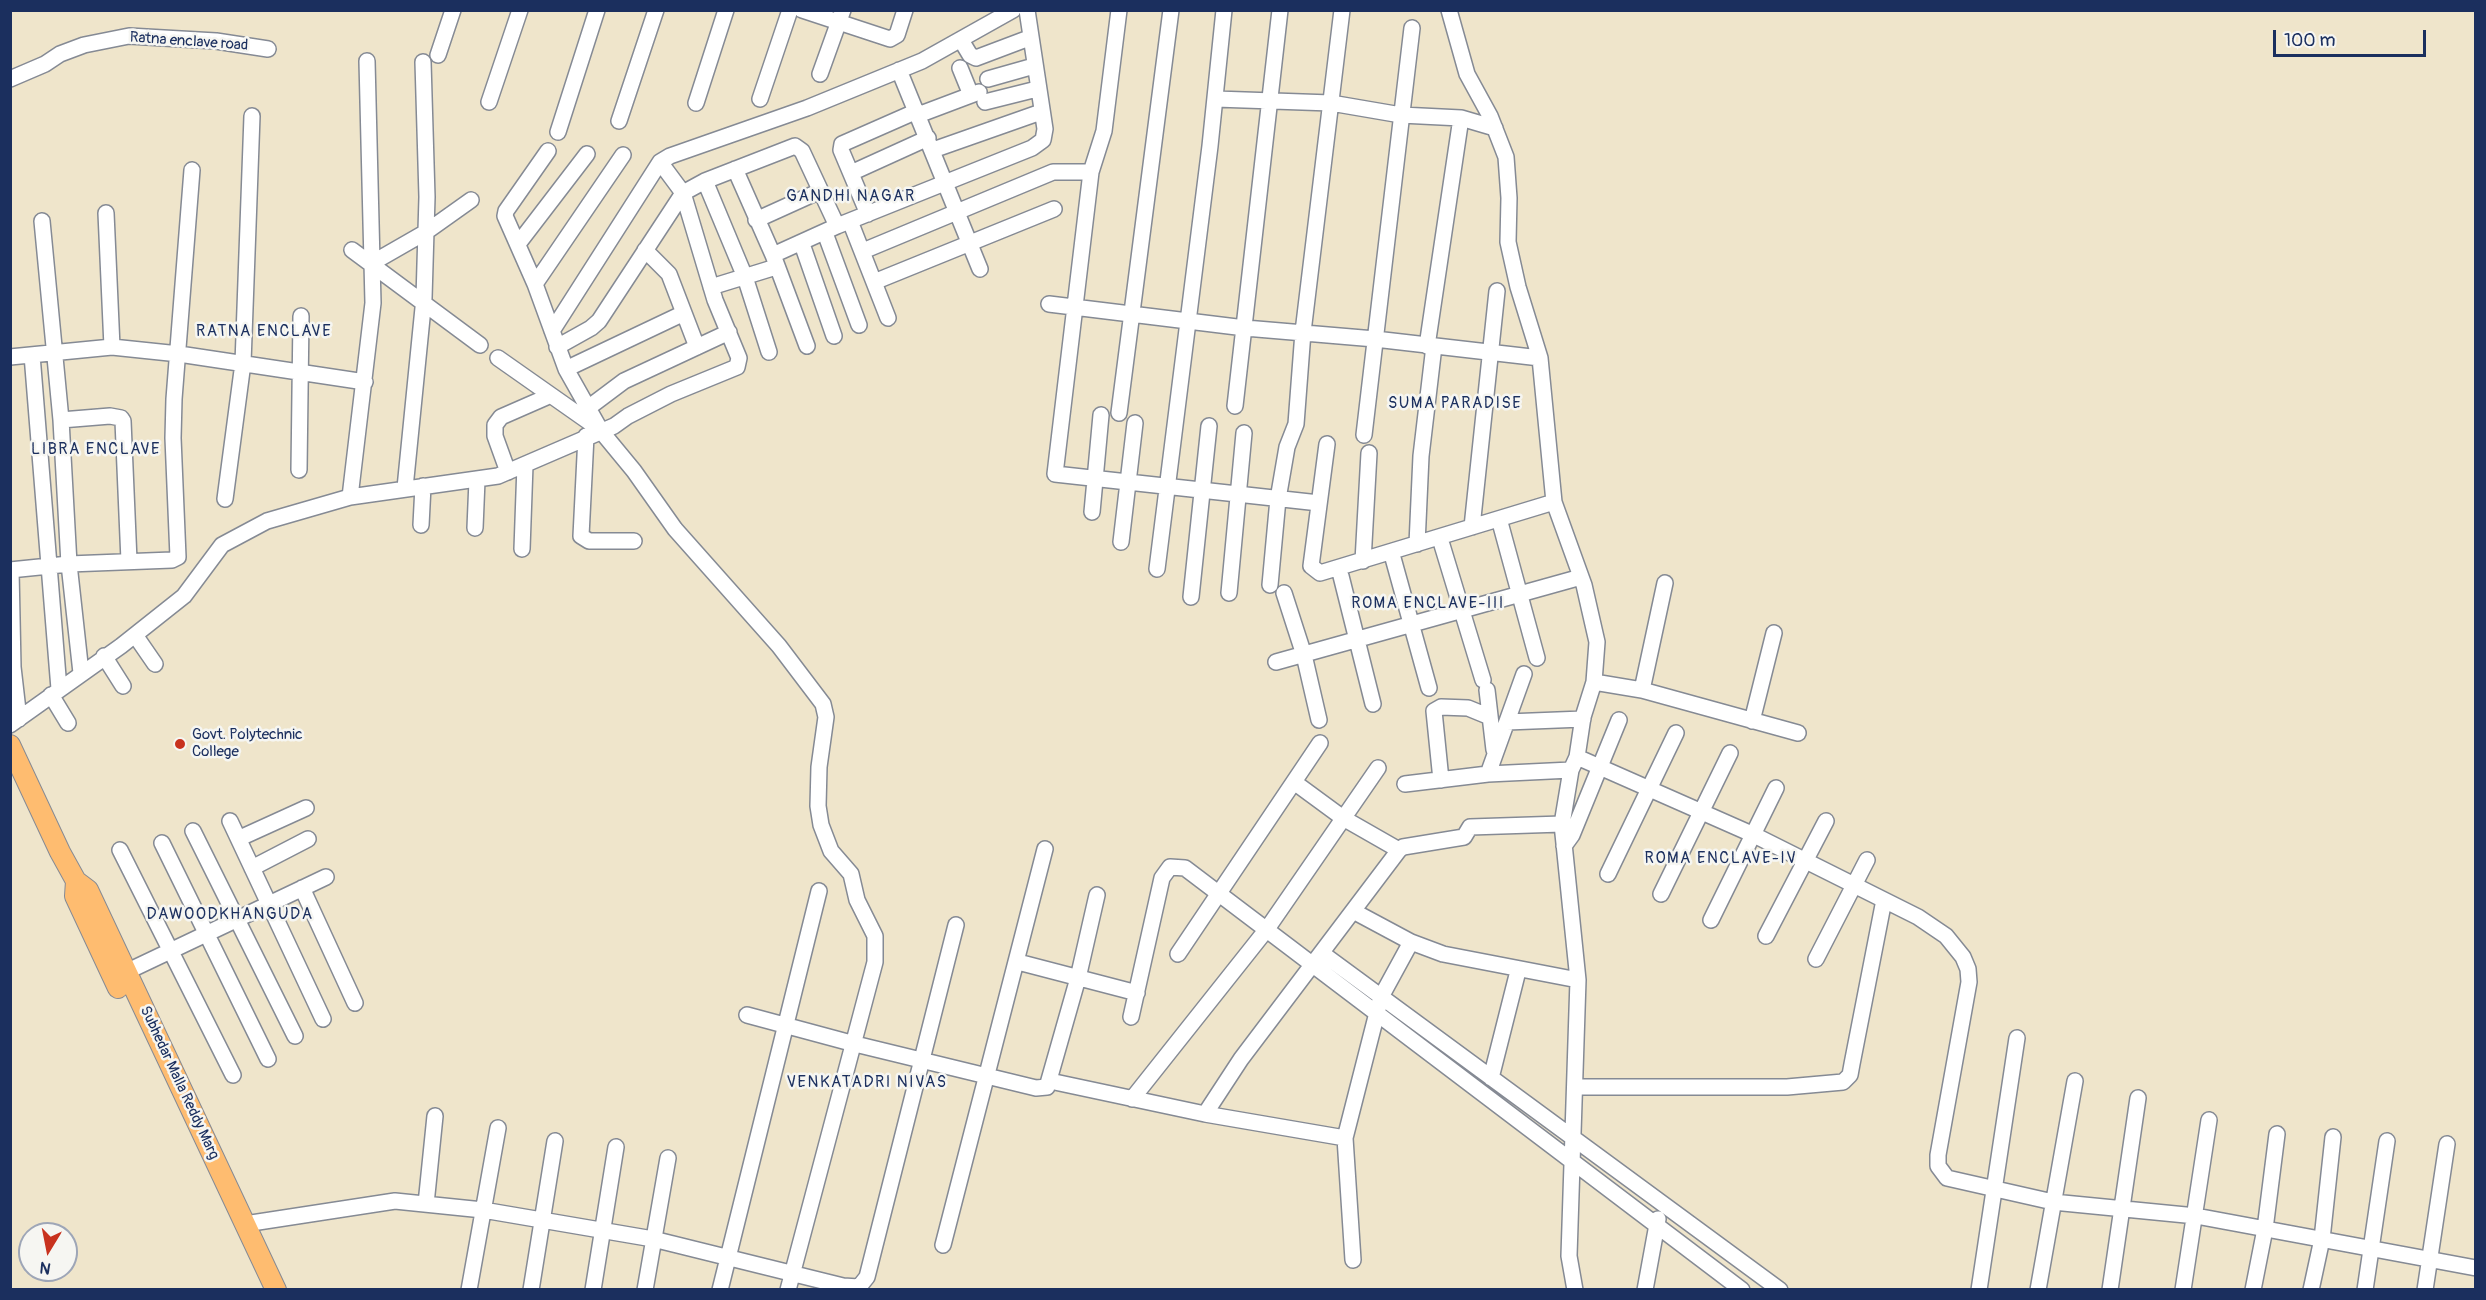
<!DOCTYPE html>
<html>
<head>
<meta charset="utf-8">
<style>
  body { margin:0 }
  #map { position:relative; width:2486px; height:1300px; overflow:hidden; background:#efe5cb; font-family:Pangolin,sans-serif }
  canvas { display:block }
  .frame { position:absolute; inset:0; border:12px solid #1b2f5e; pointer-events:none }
  .north { position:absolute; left:18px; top:1222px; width:60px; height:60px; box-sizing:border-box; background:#f6f6f2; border:2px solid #9ea6b7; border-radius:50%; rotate:190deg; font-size:16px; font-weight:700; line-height:24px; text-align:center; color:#1b2f5e }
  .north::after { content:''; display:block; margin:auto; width:21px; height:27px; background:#c8321e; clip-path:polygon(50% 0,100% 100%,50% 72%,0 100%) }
  .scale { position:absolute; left:2273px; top:30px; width:153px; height:27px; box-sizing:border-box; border:3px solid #1b2f5e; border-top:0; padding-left:8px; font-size:18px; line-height:21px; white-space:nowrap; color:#1b2f5e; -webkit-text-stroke:4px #f6f6f2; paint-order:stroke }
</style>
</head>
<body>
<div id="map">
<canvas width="2486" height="1300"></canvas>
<div class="frame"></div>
<div class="north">N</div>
<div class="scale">100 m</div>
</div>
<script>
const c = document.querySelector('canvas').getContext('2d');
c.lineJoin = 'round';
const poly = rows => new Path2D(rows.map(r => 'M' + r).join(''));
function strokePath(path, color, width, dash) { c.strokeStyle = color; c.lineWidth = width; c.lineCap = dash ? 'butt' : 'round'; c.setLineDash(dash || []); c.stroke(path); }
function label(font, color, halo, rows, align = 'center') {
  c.font = font + ' Pangolin,sans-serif'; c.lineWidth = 5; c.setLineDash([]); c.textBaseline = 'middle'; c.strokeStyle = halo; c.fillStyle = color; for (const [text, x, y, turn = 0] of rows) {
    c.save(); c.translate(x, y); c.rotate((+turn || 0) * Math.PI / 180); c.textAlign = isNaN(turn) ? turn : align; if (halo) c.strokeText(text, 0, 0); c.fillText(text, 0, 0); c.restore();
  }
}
const minor = poly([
  [802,10,890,39,897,35,905,10],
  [1119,10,1104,131,1091,172,1055,474,1319,503],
  [1449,10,1467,74,1490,116,1506,157,1509,198,1508,242,1518,287,1540,358,1554,502,1584,585,1597,642,1594,682,1583,717,1577,757,1571,770,1562,824,1578,980,1569,1256,1575,1290],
  [961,40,970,55,976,58,1029,38],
  [438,55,453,10],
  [960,68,971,95],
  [899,70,980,269],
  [820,74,843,10],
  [10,79,45,64,60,54,84,45,129,36,216,41,268,49],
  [988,79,1034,66],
  [760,99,790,10],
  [1216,99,1331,103,1401,115,1461,118,1495,128],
  [489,102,520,10],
  [985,102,1037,89],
  [696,103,726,10],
  [918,115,979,92],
  [619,121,656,10],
  [558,132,597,10],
  [933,150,1041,112],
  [548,151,506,211,505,216,535,284,566,369,601,431,634,471,675,529,779,646,823,704,826,717,819,767,818,806,821,825,831,851,851,874,857,900,875,936,875,962,788,1290],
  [735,169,773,255,807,346],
  [851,173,928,138],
  [705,181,745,277,769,352],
  [106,213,112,347],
  [868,214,841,150,842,144,917,111],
  [756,220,820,191],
  [42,221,61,420,69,564,81,673],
  [850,221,888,318],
  [825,233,859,325],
  [518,244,587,154],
  [802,244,834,336],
  [352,250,480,345],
  [645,250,669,274,697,347],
  [863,251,1053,172,1091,172],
  [773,255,837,226,1032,148,1043,140,1045,129,1027,10],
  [372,263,426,232,471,200],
  [874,282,1054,209],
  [535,284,623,155],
  [711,287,776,267],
  [1049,304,1245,328,1375,339,1540,358],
  [552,331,660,162,670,156,807,108,922,61,1013,10],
  [1427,346,1461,118],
  [557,347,591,328,599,321,683,193,705,181,795,146,802,151,837,226],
  [32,355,59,689],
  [10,357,112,347,179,354,365,382],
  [498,358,599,429],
  [566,369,684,313],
  [1235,406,1280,10],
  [588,408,624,381,729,332],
  [1119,413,1171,10],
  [61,420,110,416,121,418,123,421,129,561],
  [1364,435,1412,28],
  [586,436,581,536,589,541,634,541],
  [1327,444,1311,566,1320,573,1554,502],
  [299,470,301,316],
  [508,472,495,436,495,425,501,417,549,396],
  [405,488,424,298,427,197,423,62],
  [350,497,373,303,367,61],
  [225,499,243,363,252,116],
  [1092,512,1101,415],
  [421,525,423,486],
  [1501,526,1537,658],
  [1472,527,1497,291],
  [475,528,477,480],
  [1121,542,1135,423],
  [1417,544,1421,456,1434,346],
  [1442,545,1483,680],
  [522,549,525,465],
  [1393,558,1429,688],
  [1363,561,1369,453],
  [1157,569,1210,146,1224,10],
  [10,570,69,564,172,560,178,557,173,438,174,399,192,170],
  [11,570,13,667,19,719],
  [1341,576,1373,704],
  [1270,585,1278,499,1287,447,1296,424,1303,332,1342,10],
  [1229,593,1244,433],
  [1284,593,1304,655,1319,720],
  [1191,597,1209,426],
  [135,635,155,664],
  [104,656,123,686],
  [1276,662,1581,577],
  [1594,682,1642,690,1798,733],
  [1487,690,1494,750],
  [1642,690,1665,583],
  [51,695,68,723],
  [1752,721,1774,633],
  [1507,722,1583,719],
  [10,725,121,646,184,596,222,545,267,521,350,497,498,476,614,426,628,416,671,394,737,367,739,358,715,300,683,193,660,162],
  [1577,757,1754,835,1918,917,1946,936,1963,957,1968,969,1969,982,1938,1155,1938,1166,1947,1178,2053,1202,2196,1216,2476,1268],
  [1488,774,1524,674],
  [1441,780,1434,711,1441,707,1468,708,1490,717],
  [1294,782,1343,818,1399,850],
  [1405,784,1488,774,1571,770],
  [230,821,323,1019],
  [193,831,295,1036],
  [240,838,306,808],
  [162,843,268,1059],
  [1564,846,1572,835,1619,720],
  [120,850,233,1075],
  [252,868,308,839],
  [1608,874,1676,733],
  [302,888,355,1003],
  [1661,894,1730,753],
  [1355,912,1411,942,1443,954,1578,980],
  [1711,920,1776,788],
  [1766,936,1826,821],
  [1178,954,1320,743],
  [1323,954,1780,1290],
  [1816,959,1867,860],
  [1018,962,1137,993],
  [126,972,326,877],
  [747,1015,851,1043,1036,1088,1047,1087,1078,978,1097,895],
  [1131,1017,1162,878,1170,867,1185,868,1742,1290],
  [1491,1078,1518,971],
  [1050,1081,1205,1114,1345,1138],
  [1575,1087,1787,1087,1843,1082,1850,1075,1852,1064,1884,900],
  [1132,1099,1267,929,1378,768],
  [1205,1114,1241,1059,1399,850,1403,847,1464,837,1470,827,1562,824],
  [426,1204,435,1116],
  [245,1224,395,1201,483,1210,653,1239,843,1286,859,1287,867,1277,956,925],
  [943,1245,1045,849],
  [1353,1260,1345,1138,1381,997,1411,942],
  [469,1290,498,1128],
  [531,1290,555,1141],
  [593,1290,616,1147],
  [645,1290,668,1158],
  [720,1290,819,891],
  [1645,1290,1658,1219],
  [1979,1290,2017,1038],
  [2038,1290,2075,1081],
  [2110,1290,2138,1098],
  [2183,1290,2209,1120],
  [2253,1290,2265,1229,2277,1134],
  [2311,1290,2322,1239,2333,1137],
  [2365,1290,2387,1141],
  [2425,1290,2447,1144]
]);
const major = poly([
  [10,745,60,852,76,881,88,890,276,1290],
  [76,881,75,896,118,988]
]);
strokePath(minor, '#858a94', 18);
strokePath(major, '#858a94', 22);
strokePath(minor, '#fff', 15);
strokePath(major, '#febc70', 20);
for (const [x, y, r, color] of [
  [180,744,6,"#c8321e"]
]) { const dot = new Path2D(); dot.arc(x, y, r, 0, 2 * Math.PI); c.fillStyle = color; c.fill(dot); strokePath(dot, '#f6f6f2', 2); }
label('15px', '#1b2f5e', '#f6f6f2', [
  ["Ratna enclave road",189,42,4],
  ["Subhedar Malla Reddy Marg",179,1083,65]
]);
label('15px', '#1b2f5e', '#f6f6f2', [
  ["Govt. Polytechnic",192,735],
  ["College",192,752]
], 'left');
c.letterSpacing = '1.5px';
label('16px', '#1b2f5e', '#f6f6f2', [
  ["GANDHI NAGAR",851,197],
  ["RATNA ENCLAVE",264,332],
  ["SUMA PARADISE",1455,404],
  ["LIBRA ENCLAVE",96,450],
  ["ROMA ENCLAVE-III",1428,604],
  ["ROMA ENCLAVE-IV",1721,859],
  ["DAWOODKHANGUDA",230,915],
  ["VENKATADRI NIVAS",867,1083]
]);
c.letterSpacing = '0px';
</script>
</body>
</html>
